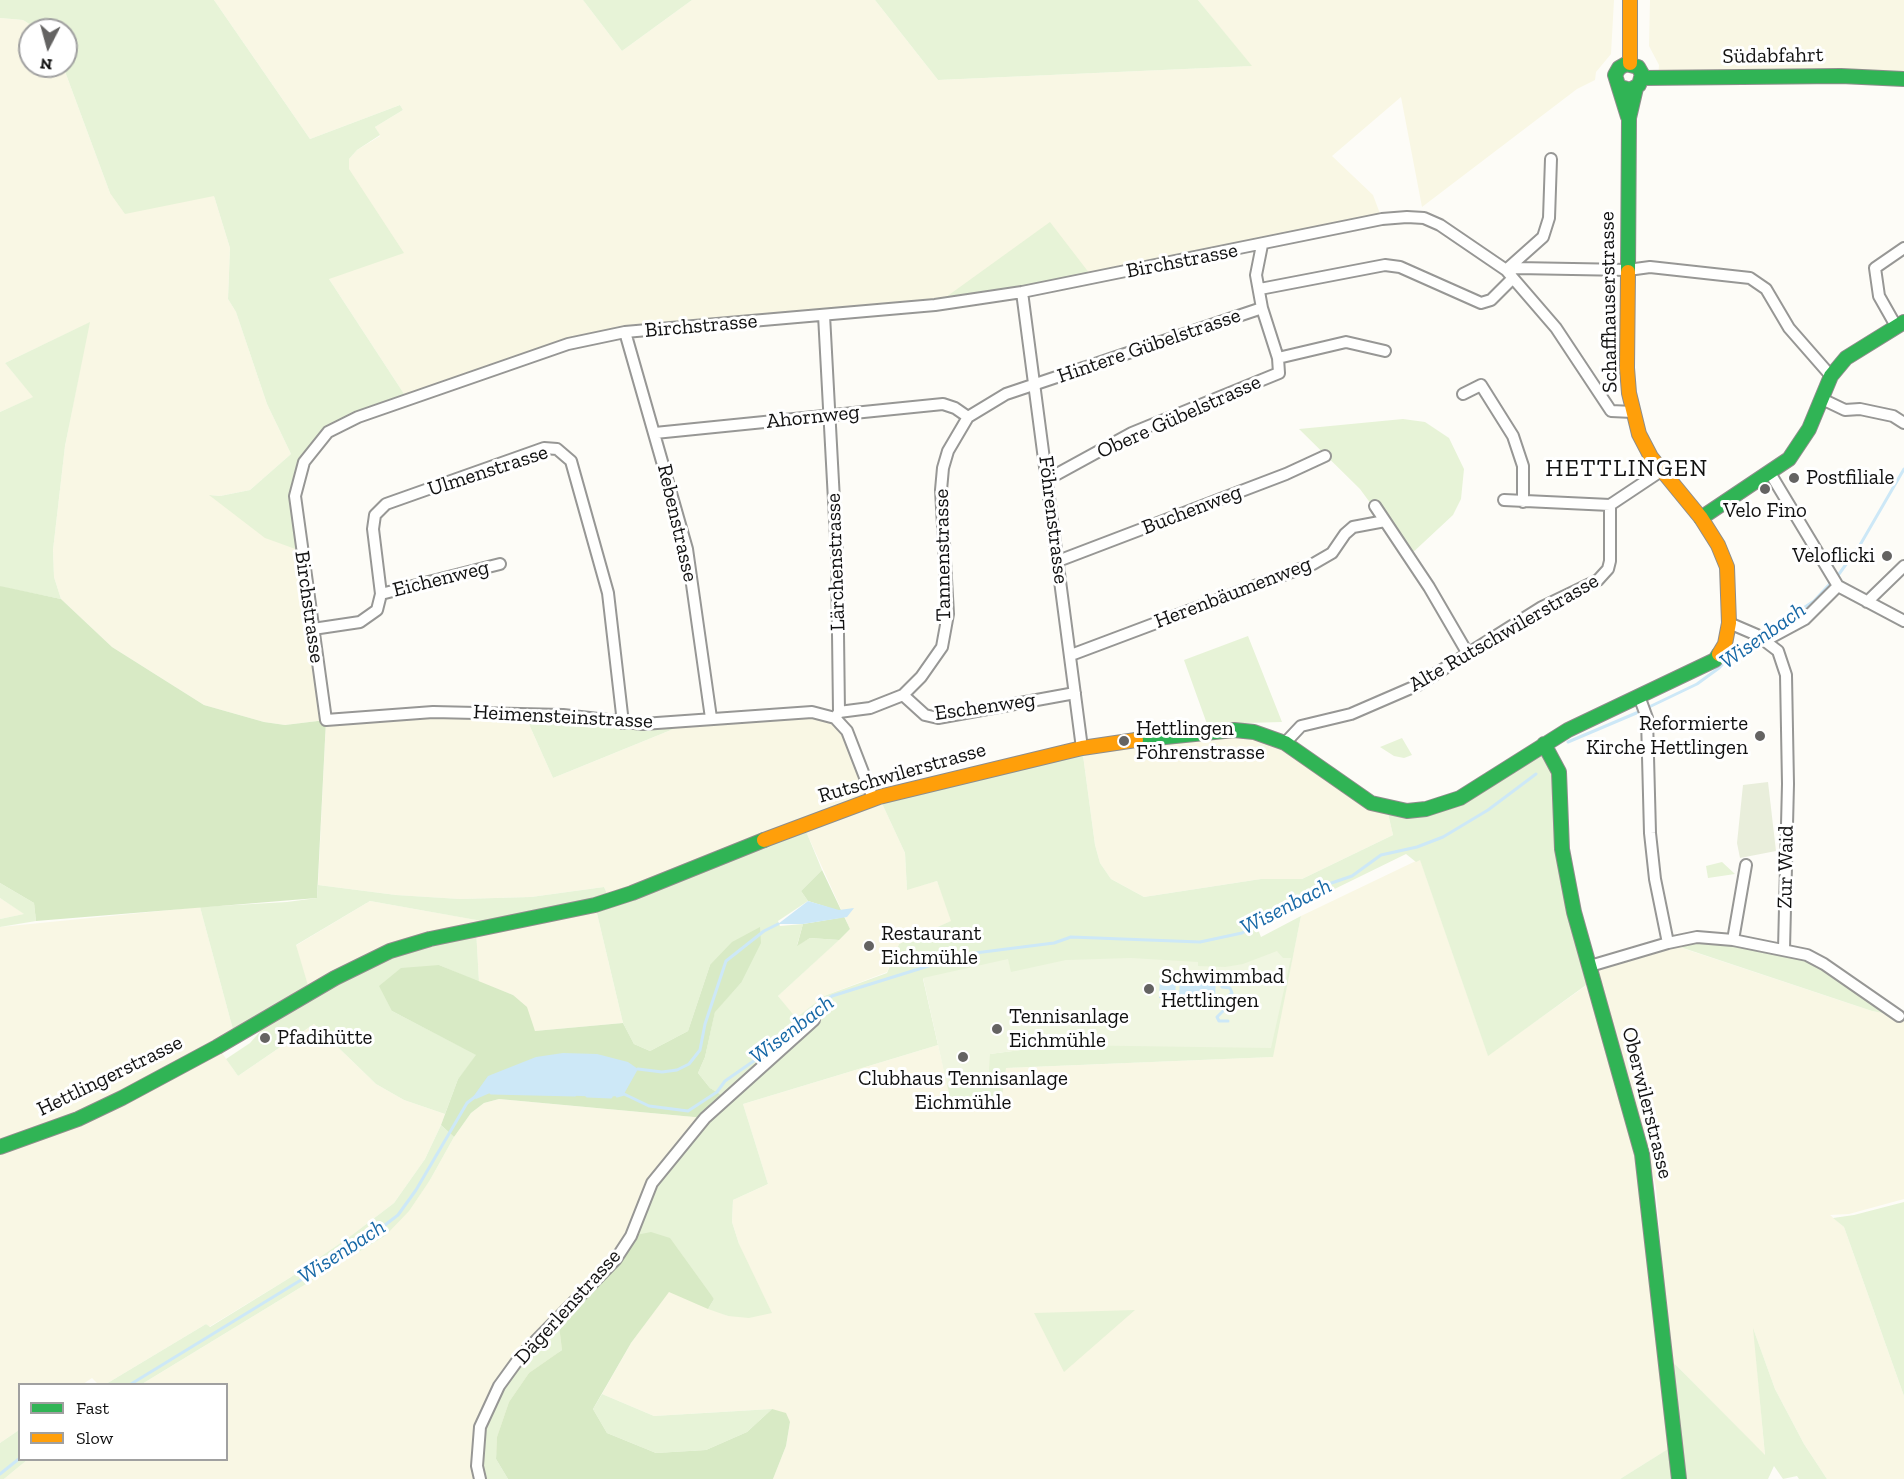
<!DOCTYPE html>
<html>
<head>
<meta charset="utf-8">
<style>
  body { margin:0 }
  #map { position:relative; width:1904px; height:1479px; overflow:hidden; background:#fdfcf7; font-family:"Zilla Slab",serif }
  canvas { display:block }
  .legend { position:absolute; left:18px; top:1383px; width:210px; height:78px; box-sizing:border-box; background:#fff; border:2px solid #a0a0a0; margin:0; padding:8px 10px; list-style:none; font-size:18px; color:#111 }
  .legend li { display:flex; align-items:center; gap:12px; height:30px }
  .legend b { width:30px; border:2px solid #a0a0a0 }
  .north { position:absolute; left:18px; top:18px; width:60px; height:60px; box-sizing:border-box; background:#fff; border:2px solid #a0a0a0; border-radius:50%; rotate:186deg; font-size:16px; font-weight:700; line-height:24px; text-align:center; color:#111 }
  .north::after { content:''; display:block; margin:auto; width:21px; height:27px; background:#646362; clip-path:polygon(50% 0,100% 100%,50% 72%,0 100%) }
</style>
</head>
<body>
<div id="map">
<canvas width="1904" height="1479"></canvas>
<ul class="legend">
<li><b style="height:8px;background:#30b455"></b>Fast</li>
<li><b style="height:8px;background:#ff9f0a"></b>Slow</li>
</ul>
<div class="north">N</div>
</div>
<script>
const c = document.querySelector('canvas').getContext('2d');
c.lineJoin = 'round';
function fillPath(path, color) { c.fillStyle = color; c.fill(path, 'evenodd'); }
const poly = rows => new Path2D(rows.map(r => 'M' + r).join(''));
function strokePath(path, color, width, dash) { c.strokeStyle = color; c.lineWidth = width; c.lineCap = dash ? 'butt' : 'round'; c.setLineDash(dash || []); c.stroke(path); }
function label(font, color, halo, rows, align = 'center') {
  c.font = font + ' "Zilla Slab",serif'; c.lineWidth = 6; c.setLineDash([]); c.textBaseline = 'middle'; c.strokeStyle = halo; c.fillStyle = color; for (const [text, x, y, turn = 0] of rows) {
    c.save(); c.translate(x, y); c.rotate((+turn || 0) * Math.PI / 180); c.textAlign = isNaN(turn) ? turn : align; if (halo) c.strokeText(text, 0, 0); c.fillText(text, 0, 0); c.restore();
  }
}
fillPath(poly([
  [214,0,583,0,622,51,692,0,875,0,938,80,1251,66,1198,0,1614,0,1611,54,1596,72,1595,80,1577,89,1422,207,1401,97,1332,156,1373,195,1382,219,935,305,625,332,568,344,408,400,329,279,349,159,357,150,380,136,375,127,403,110,400,105,310,139],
  [1650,0,1904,0,1904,80,1658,79,1659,65,1649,46],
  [0,18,23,20,39,30,30,30,30,66,63,66,110,193,214,196,230,248,228,299,236,312,267,404,291,454,250,490,220,496,210,495,301,551,326,720,524,713,553,778,698,719,812,712,835,718,879,797,905,853,907,889,937,881,952,921,899,944,887,972,824,996,795,1019,778,996,850,929,803,825,610,900,604,887,531,897,460,899,396,895,318,885,326,720,285,725,264,722,204,705,112,647,61,599,54,577,53,550,65,446,89,323,5,363,34,397,0,412],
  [1254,732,1387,809,1393,835,1302,879,1261,879,1144,897,1111,879,1100,863,1095,845,1082,748],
  [1420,859,1488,1055,1587,985,1644,1187,1670,1448,1620,1479,773,1479,786,1446,790,1422,772,1409,654,1416,602,1394,631,1343,669,1291,728,1316,739,1244,732,1222,733,1200,768,1184,743,1104,938,1045,952,1104,1006,1068,1272,1057,1301,916],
  [0,898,25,914,0,919],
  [370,901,483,921,595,905,623,1023,535,1031,513,995,479,982,476,930,310,992,295,946],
  [200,907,235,1037,218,1047,238,1076,314,1024,376,1084,404,1100,445,1114,441,1125,425,1159,394,1203,352,1235,291,1277,209,1327,206,1324,106,1384,98,1384,92,1378,83,1384,20,1384,19,1430,0,1443,0,927],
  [1676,946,1872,1011,1904,1016,1904,1199,1849,1214,1830,1215,1844,1227,1904,1396,1904,1479,1827,1479,1804,1444,1775,1389,1754,1331,1765,1456,1670,1359,1656,1187,1596,970],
  [499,1099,705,1118,480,1479,4,1479,27,1460,226,1460,226,1384,142,1384,385,1236,430,1180,454,1137,471,1113,484,1103]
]), '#f9f7e4');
fillPath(poly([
  [0,0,214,0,310,139,400,105,403,110,375,127,380,135,357,150,349,159,349,169,404,253,329,279,408,400,328,432,304,461,295,496,301,551,265,538,209,495,220,496,250,490,291,454,267,404,236,312,228,299,230,248,214,196,125,214,110,193,63,66,66,66,66,30,39,30,23,20,0,18],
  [583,0,692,0,622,51],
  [875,0,1198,0,1252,66,938,80],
  [1050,222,1093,278,935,305],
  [90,322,65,446,53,550,54,577,61,599,2,587,0,586,0,412,33,397,5,363],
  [1403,419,1425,422,1449,438,1464,469,1461,499,1453,515,1409,556,1360,489,1299,429],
  [1248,636,1282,722,1207,724,1184,660],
  [524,713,623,723,698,719,553,778],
  [1402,738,1412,755,1404,758,1394,756,1380,747],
  [1544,744,1552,756,1561,829,1593,980,1488,1056,1420,860,1416,862,1406,854,1257,927,1261,937,1301,916,1273,1057,1006,1068,1001,1103,952,1104,947,1085,988,1082,989,1054,1059,1045,923,979,938,1045,743,1104,768,1184,733,1200,732,1222,739,1244,772,1313,749,1318,728,1316,708,1309,714,1299,631,1236,646,1195,725,1098,710,1088,698,1073,705,1057,715,1011,741,983,710,965,688,1031,650,1051,634,1044,623,1023,595,905,482,921,370,901,296,945,310,992,390,951,476,929,479,982,439,965,392,1011,477,1055,458,1079,445,1114,404,1100,376,1084,314,1024,238,1076,226,1059,250,1043,264,1027,235,1037,200,907,287,902,317,898,318,885,396,895,460,899,531,897,604,887,610,900,803,824,822,870,801,891,808,901,778,921,780,926,803,924,797,945,810,938,839,940,778,996,796,1018,824,996,887,973,899,944,951,921,937,881,907,890,905,853,879,797,1082,748,1095,845,1100,863,1111,879,1144,897,1261,879,1302,879,1393,835,1387,809,1426,809],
  [1722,862,1735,874,1708,878,1706,866],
  [0,883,34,903,36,921,0,927,0,919,24,914,0,898],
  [1697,937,1807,955,1899,1016,1872,1011,1668,943],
  [441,1125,454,1137,430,1180,409,1211,385,1236,142,1384,106,1384,206,1324,210,1327,291,1277,352,1235,394,1203,425,1159],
  [1904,1202,1904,1396,1844,1227,1833,1218,1854,1215],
  [1135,1310,1064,1372,1034,1313],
  [558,1318,562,1350,529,1373,509,1402,497,1437,496,1459,508,1479,480,1479,477,1444,499,1386],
  [1753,1328,1775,1389,1804,1444,1827,1479,1799,1479,1797,1476,1783,1479,1774,1466,1768,1479,1620,1479,1676,1444,1666,1355,1765,1455],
  [602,1394,654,1416,772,1409,747,1432,706,1450,656,1453,607,1433,593,1409],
  [19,1430,20,1460,27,1460,4,1479,0,1479,0,1443]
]), '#e7f3d7');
fillPath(poly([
  [0,586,61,599,112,647,204,705,264,722,285,725,326,720,317,898,36,921,34,903,0,883],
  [822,870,850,929,839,940,810,938,797,946,803,924,839,918,827,907,808,901,801,891],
  [760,927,761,943,741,983,715,1012,705,1057,698,1073,710,1088,726,1098,705,1118,499,1099,484,1103,471,1113,454,1137,441,1125,458,1079,476,1055,392,1011,379,986,401,968,439,965,513,995,527,1007,535,1031,623,1023,634,1044,650,1051,688,1031,710,965,732,942],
  [651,1232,670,1238,714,1299,708,1309,669,1292,631,1343,593,1409,607,1433,656,1453,706,1450,747,1432,772,1409,786,1413,790,1422,786,1446,773,1479,508,1479,496,1459,497,1437,509,1402,529,1373,562,1350,558,1318,631,1236]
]), '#d8eac5');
fillPath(poly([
  [1768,782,1776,851,1740,858,1737,843,1743,785]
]), '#e9eedb');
fillPath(poly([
  [1277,951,1283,958,1291,958,1271,1048,1060,1045,990,1054,988,1082,947,1085,923,978,1008,959,1011,972,1066,960,1131,958,1198,962,1198,966,1225,967,1243,964]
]), '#f0f6e1');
fillPath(poly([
  [808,901,839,910,854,908,847,917,803,924,778,924],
  [1205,973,1216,974,1215,1000,1179,999,1180,978,1194,978,1194,981,1199,982],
  [1160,977,1176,978,1175,999,1159,998],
  [563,1053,597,1054,628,1062,638,1069,624,1094,611,1097,490,1093,476,1099,473,1097,488,1076,536,1057]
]), '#cde8f7');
strokePath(poly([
  [1763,635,1814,601,1839,574,1860,545,1904,469],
  [1647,708,1697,684,1719,668,1733,653,1757,638],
  [1568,742,1641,711],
  [1221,981,1222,987,1230,988,1232,993,1226,998,1225,1009,1217,1017,1219,1021,1228,1021],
  [638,1069,662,1072,677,1070,689,1064,700,1050,705,1024,726,961,764,931,778,924],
  [491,1093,575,1095],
  [587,1096,611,1097],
  [617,1096,624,1094,649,1106,688,1111,717,1092,725,1081,758,1058,812,1011,832,996,967,954,1054,943,1071,937,1200,942,1242,933,1311,890,1352,876,1381,855,1417,847,1443,837,1488,810,1536,774],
  [131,1384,363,1242,398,1215,416,1190,467,1103,476,1096],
  [0,1474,20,1458]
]), '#cde8f7', 3);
const street = poly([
  [1506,270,1517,268,1628,270,1650,267,1750,278,1766,289,1789,328,1831,376],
  [1506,270,1543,237,1549,218,1551,159],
  [1260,289,1385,265,1400,267,1481,303,1491,300,1512,279],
  [1022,292,1082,748],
  [824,315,837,556,839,712,835,718,847,731,873,798],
  [1896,326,1879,296,1875,268,1904,248],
  [625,332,687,549,711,718],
  [1278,358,1346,342,1385,351],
  [1463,394,1481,385,1513,436,1523,466,1523,502],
  [1822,399,1845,410,1860,409,1893,416,1904,423],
  [655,433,943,404,955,408,968,417],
  [1770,473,1838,586,1904,621],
  [1048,479,1132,433,1279,373,1278,358,1262,308,1256,275,1262,245],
  [1504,500,1610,505],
  [1375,506,1429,587,1468,654],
  [1058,561,1286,474,1325,456],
  [381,594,500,564],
  [1867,602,1904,566],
  [1729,623,1757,635,1778,651,1786,675,1788,784,1784,949],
  [313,629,360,622,377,610,381,594,373,529,375,515,386,504,544,448,557,449,571,461,608,593,623,723],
  [1766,640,1805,619,1838,586],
  [1071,655,1313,564,1332,553,1345,534,1353,527,1385,521],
  [903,695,925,715,938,718,1075,693],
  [1639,696,1647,718,1650,833,1655,879,1668,943],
  [839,712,870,708,903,695,921,677,942,647,948,614,941,490,943,468,948,451,968,417,1006,394,1262,308],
  [835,718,812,712,643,724,563,715,433,712,326,720,295,496,304,462,328,432,358,417,568,344,625,332,935,305,1022,292,1382,219,1407,217,1424,218,1440,225,1506,270,1556,328,1611,411,1633,412],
  [1285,743,1301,726,1351,714,1418,685,1542,607,1598,580,1608,569,1610,561,1610,505,1661,471],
  [1733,940,1746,865],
  [1590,966,1668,943,1697,937,1733,940,1807,955,1824,964,1899,1016],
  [480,1479,477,1466,480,1427,499,1386,520,1357,616,1259,631,1236,652,1183,705,1118,814,1020]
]);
const fast = poly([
  [1643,78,1841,76,1904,79],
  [1620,87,1630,90,1639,85,1642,74,1638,67,1626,64,1619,68,1615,75,1628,117],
  [1628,272,1629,118,1636,88],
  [1701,518,1789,459,1809,429,1831,376,1846,358,1904,322],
  [1136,740,1234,730,1254,732,1285,743,1371,803,1407,811,1426,809,1460,798,1568,730,1715,660,1719,654],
  [1544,744,1559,772,1562,849,1574,912,1642,1154,1679,1479],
  [0,1147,78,1119,122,1098,217,1047,335,978,390,951,430,939,595,905,632,893,764,840]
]);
const slow = poly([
  [1630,0,1630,63],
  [1628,272,1627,368,1629,393,1639,434,1651,457,1701,518,1718,545,1727,567,1729,623,1725,644,1719,654],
  [764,840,879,797,1082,748,1136,740]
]);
strokePath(street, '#979795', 14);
strokePath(fast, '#8e8d8b', 16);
strokePath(slow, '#8e8d8b', 16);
strokePath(street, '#fffffe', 10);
strokePath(fast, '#30b455', 14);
strokePath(slow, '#ff9f0a', 14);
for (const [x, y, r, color] of [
  [1794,478,6,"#646362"],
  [1765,489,6,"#646362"],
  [1887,556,6,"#646362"],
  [1760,736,6,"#646362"],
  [1124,741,6,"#646362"],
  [869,946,6,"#646362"],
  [1149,989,6,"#646362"],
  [997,1029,6,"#646362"],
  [265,1038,6,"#646362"],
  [963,1057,6,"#646362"]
]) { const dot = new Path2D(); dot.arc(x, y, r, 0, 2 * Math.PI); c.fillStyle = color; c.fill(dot); strokePath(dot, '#fff', 2); }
label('21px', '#111', '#fff', [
  ["Südabfahrt",1773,56,-1],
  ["Birchstrasse",1182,261,-11],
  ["Schaffhauserstrasse",1609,302,-91],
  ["Birchstrasse",701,326,-5],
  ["Hintere Gübelstrasse",1149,346,-19],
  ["Ahornweg",813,417,-6],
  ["Obere Gübelstrasse",1179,417,-24],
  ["Ulmenstrasse",488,471,-18],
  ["Buchenweg",1192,510,-21],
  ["Föhrenstrasse",1053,520,83],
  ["Rebenstrasse",677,523,77],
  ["Tannenstrasse",943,555,-91],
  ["Lärchenstrasse",836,562,-92],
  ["Eichenweg",441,579,-14],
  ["Herenbäumenweg",1233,593,-21],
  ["Birchstrasse",309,607,82],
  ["Alte Rutschwilerstrasse",1504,633,-30],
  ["Eschenweg",985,707,-8],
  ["Heimensteinstrasse",563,717,3],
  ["Rutschwilerstrasse",902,773,-16],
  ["Zur Waid",1786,867,-89],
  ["Hettlingerstrasse",110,1076,-26],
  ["Oberwilerstrasse",1647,1103,76],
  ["Dägerlenstrasse",568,1307,-48]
]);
label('21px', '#111', '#fff', [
  ["Postfiliale",1806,478],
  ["Velo Fino",1765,511,"center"],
  ["Veloflicki",1875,556,"right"],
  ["Reformierte",1748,724,"right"],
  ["Kirche Hettlingen",1748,748,"right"],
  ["Hettlingen",1136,729],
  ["Föhrenstrasse",1136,753],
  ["Restaurant",881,934],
  ["Eichmühle",881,958],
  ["Schwimmbad",1161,977],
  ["Hettlingen",1161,1001],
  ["Tennisanlage",1009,1017],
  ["Eichmühle",1009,1041],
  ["Pfadihütte",277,1038],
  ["Clubhaus Tennisanlage",963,1079,"center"],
  ["Eichmühle",963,1103,"center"]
], 'left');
label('italic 22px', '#1768a6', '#fff', [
  ["Wisenbach",1763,636,-35],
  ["Wisenbach",1286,907,-27],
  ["Wisenbach",792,1030,-37],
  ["Wisenbach",342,1252,-33]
]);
c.letterSpacing = '1.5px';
label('24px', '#111', '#fff', [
  ["HETTLINGEN",1627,469]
]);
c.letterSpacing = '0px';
</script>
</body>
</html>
